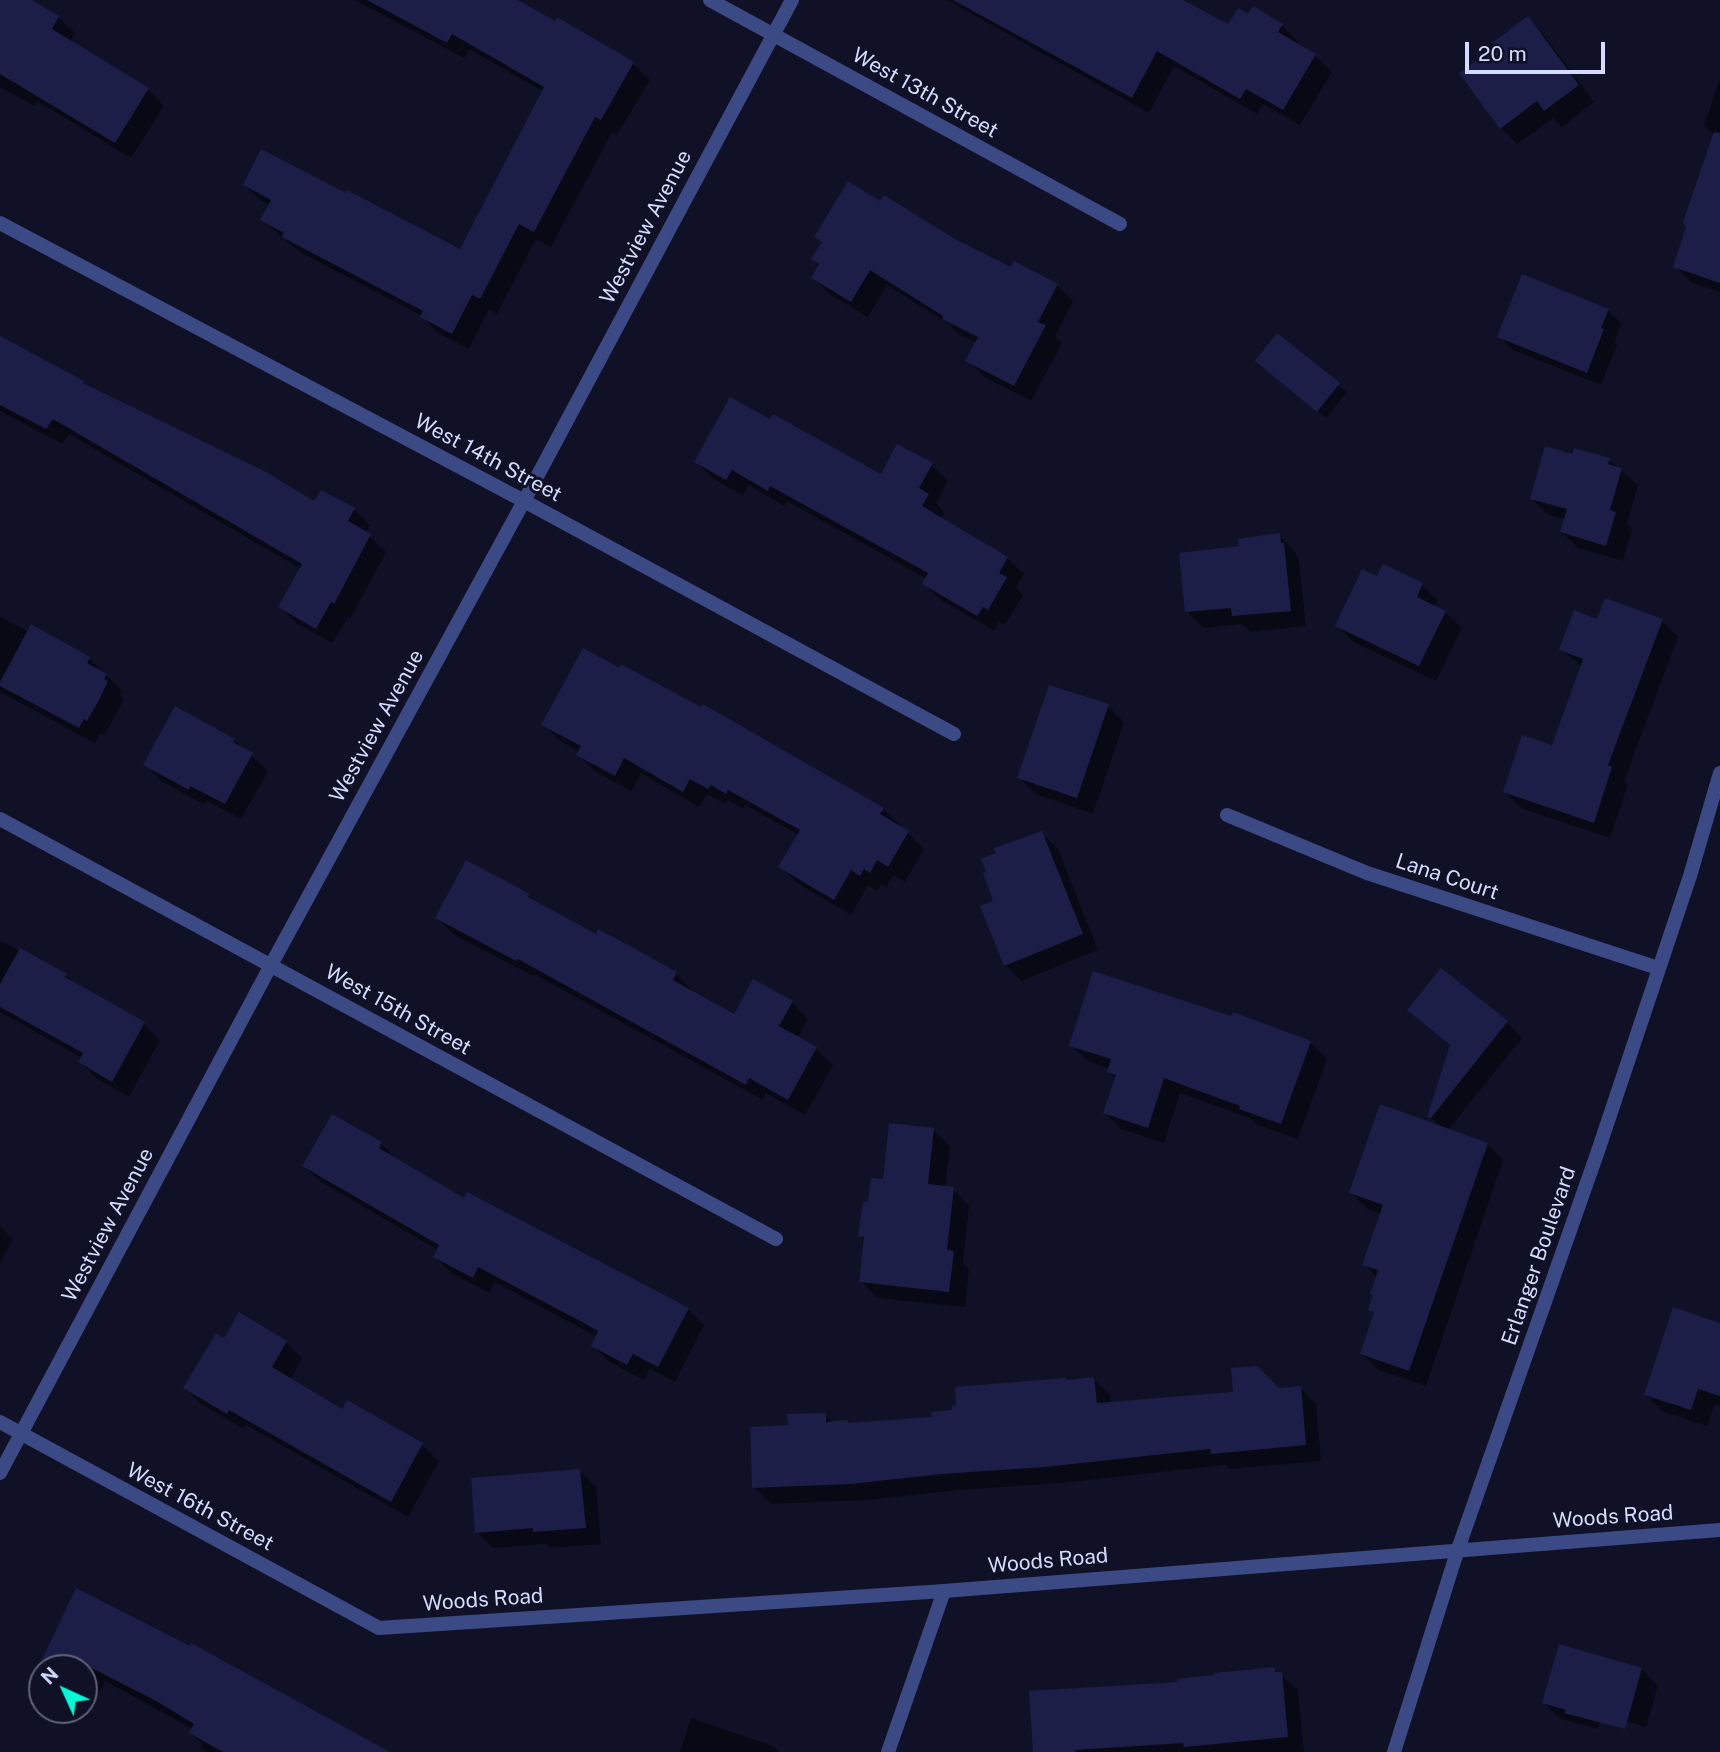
<!DOCTYPE html>
<html>
<head>
<meta charset="utf-8">
<style>
  body { margin:0 }
  #map { position:relative; width:1720px; height:1752px; overflow:hidden; background:#101126; font-family:"Public Sans",sans-serif }
  canvas { display:block }
  .north { position:absolute; left:28px; top:1654px; width:70px; height:70px; box-sizing:border-box; background:#101126; border:2px solid #5f627c; border-radius:50%; rotate:315deg; font-size:19px; font-weight:700; line-height:28px; text-align:center; color:#d5dbfe }
  .north::after { content:''; display:block; margin:auto; width:24px; height:32px; background:#05fbd8; clip-path:polygon(50% 0,100% 100%,50% 72%,0 100%) }
  .scale { position:absolute; left:1465px; top:42px; width:140px; height:32px; box-sizing:border-box; border:4px solid #d5dbfe; border-top:0; padding-left:9px; font-size:21px; line-height:24px; white-space:nowrap; color:#d5dbfe; -webkit-text-stroke:5px #101126; paint-order:stroke }
</style>
</head>
<body>
<div id="map">
<canvas width="1720" height="1752"></canvas>
<div class="north">N</div>
<div class="scale">20 m</div>
</div>
<script>
const c = document.querySelector('canvas').getContext('2d');
c.lineJoin = 'round';
function fillPath(path, color) { c.fillStyle = color; c.fill(path, 'evenodd'); }
const poly = rows => new Path2D(rows.map(r => 'M' + r).join(''));
function strokePath(path, color, width, dash) { c.strokeStyle = color; c.lineWidth = width; c.lineCap = dash ? 'butt' : 'round'; c.setLineDash(dash || []); c.stroke(path); }
function label(font, color, halo, rows, align = 'center') {
  c.font = font + ' "Public Sans",sans-serif'; c.lineWidth = 6; c.setLineDash([]); c.textBaseline = 'middle'; c.strokeStyle = halo; c.fillStyle = color; for (const [text, x, y, turn = 0] of rows) {
    c.save(); c.translate(x, y); c.rotate((+turn || 0) * Math.PI / 180); c.textAlign = isNaN(turn) ? turn : align; if (halo) c.strokeText(text, 0, 0); c.fillText(text, 0, 0); c.restore();
  }
}
fillPath(poly([
  [0,0,28,0,58,17,75,33,70,42,148,89,164,106,131,158,37,101,34,106,0,87],
  [355,0,497,0,555,23,557,20,633,64,650,80,617,135,612,132,551,247,536,239,497,314,489,309,469,349,438,333,422,316,300,252,262,220,270,205,261,201,245,185,347,196,461,251,544,92,469,49,464,58],
  [947,0,1180,0,1229,27,1249,17,1254,9,1282,25,1299,42,1297,45,1315,56,1332,72,1300,125,1263,104,1257,114,1174,66,1149,113],
  [1528,19,1544,35,1594,102,1562,127,1553,118,1517,144,1501,128,1498,47],
  [1719,81,1720,81,1720,141,1704,125],
  [1720,179,1720,292,1692,283,1675,266],
  [881,203,1011,270,1057,285,1073,301,1055,337,1062,343,1031,401,984,377,967,360,977,343,960,335,949,324,887,285,868,317,829,294,813,278,820,266,813,259,823,243,816,236],
  [1608,310,1622,324,1614,342,1617,345,1601,385,1513,350,1499,336],
  [1278,335,1347,392,1326,418,1265,369],
  [0,340,315,503,354,509,370,525,366,533,386,552,350,619,348,617,332,643,296,623,280,607,301,569,69,434,62,444,0,411],
  [1573,456,1609,460,1638,485,1627,524,1632,529,1623,561,1578,548,1562,532,1565,519,1549,515,1532,499],
  [696,461,881,476,931,465,948,481,936,503,944,512,941,519,1007,558,1024,574,1016,588,1023,595,1005,625,999,622,994,631,941,600,924,584,927,579,787,501,784,506,749,485,743,495,712,478],
  [1279,535,1295,552,1299,561,1306,626,1250,632,1242,624,1204,628,1187,612,1241,547],
  [1378,579,1422,585,1438,601,1435,607,1445,612,1462,628,1436,681,1353,642,1337,625],
  [0,617,29,632,89,658,122,691,120,695,124,699,104,736,100,734,95,743,0,692],
  [1662,621,1678,637,1624,781,1628,785,1610,838,1521,808,1505,792,1553,747,1582,667,1561,649,1598,622],
  [704,706,883,809,900,825,898,827,908,833,924,849,905,882,893,875,886,887,881,884,877,891,868,885,851,915,797,883,780,866,799,835,745,805,743,809,728,800,725,804,707,794,699,807,641,773,632,791,594,771,578,754,580,752,560,741,544,724,702,709],
  [1108,706,1124,722,1093,814,1036,794,1019,778],
  [234,740,268,771,241,819,207,801,205,805,161,781,145,764],
  [1041,833,1058,849,1098,950,1021,981,1005,965,995,902],
  [529,896,537,904,597,936,676,974,692,990,691,992,735,1016,792,1002,808,1019,797,1038,816,1049,833,1065,805,1115,766,1093,763,1100,534,974,533,976,453,934,437,917],
  [0,941,66,975,76,985,144,1024,160,1040,129,1097,96,1078,80,1062,82,1058,0,1012],
  [1410,1010,1507,1022,1522,1038,1448,1130,1487,1144,1503,1160,1426,1386,1378,1370,1362,1354,1375,1314,1370,1309,1377,1278,1364,1264,1381,1214,1367,1209,1351,1193,1441,1128,1429,1116,1452,1047],
  [1310,1042,1327,1059,1298,1139,1257,1125,1252,1119,1180,1093,1164,1143,1121,1129,1105,1113,1116,1079,1109,1072,1110,1069,1088,1061,1071,1045],
  [333,1116,381,1144,398,1160,465,1200,688,1309,704,1325,675,1382,650,1369,644,1380,609,1362,593,1345,597,1337,495,1282,489,1293,451,1273,435,1257,438,1250,321,1182,304,1166],
  [933,1130,950,1146,945,1188,953,1189,969,1206,963,1263,969,1269,965,1307,877,1298,861,1281,865,1241,860,1235,869,1204,885,1181],
  [0,1226,13,1239,0,1264],
  [1720,1325,1720,1406,1715,1404,1707,1426,1662,1411,1646,1395],
  [286,1342,302,1358,290,1380,343,1412,348,1402,422,1445,439,1461,408,1517,246,1425,244,1429,201,1404,185,1388],
  [1093,1379,1110,1395,1111,1403,1300,1388,1316,1404,1321,1461,1229,1469,1225,1465,1062,1483,959,1490,868,1500,770,1504,754,1487,790,1427,825,1414,834,1423,849,1424,934,1418,1067,1382],
  [580,1471,596,1487,601,1544,551,1548,547,1544,493,1548,477,1532],
  [77,1591,383,1752,206,1752,201,1747,203,1745,191,1733,193,1729,105,1681,86,1718,71,1710,84,1710,84,1668,42,1668,42,1692,33,1683],
  [1274,1669,1298,1690,1304,1752,1035,1752,1179,1683],
  [1642,1669,1658,1686,1646,1727,1603,1714,1598,1729,1561,1719,1544,1703],
  [691,1718,773,1746,779,1752,680,1752]
]), '#0007');
fillPath(poly([
  [0,0,32,0,59,16,52,29,149,88,115,143,0,74],
  [367,0,518,0,555,21,557,17,634,62,601,120,595,117,534,232,519,224,480,299,472,295,452,334,420,317,423,311,282,237,284,233,260,220,271,200,243,185,261,149,346,193,347,190,460,249,544,87,452,34,447,43],
  [953,0,1183,0,1228,24,1238,8,1248,14,1253,6,1283,24,1278,32,1316,54,1283,110,1246,89,1240,99,1157,51,1132,98],
  [1528,16,1579,85,1544,111,1537,101,1500,129,1459,73,1495,47,1492,43],
  [1714,132,1720,133,1720,283,1673,267,1686,227,1683,222],
  [848,181,880,201,884,195,955,239,1011,267,1014,261,1058,284,1038,322,1046,325,1014,386,965,361,978,337,942,319,943,316,870,270,851,302,811,278,819,264,811,259,822,242,814,237],
  [1522,274,1609,309,1601,328,1604,329,1587,373,1497,337],
  [1277,333,1340,383,1317,412,1255,361],
  [0,336,84,381,83,383,266,472,314,501,321,490,355,508,348,521,371,534,334,604,331,602,316,629,278,607,302,564,53,419,46,429,0,405],
  [730,397,770,419,773,414,881,474,897,444,933,463,919,488,929,494,922,506,1008,557,999,573,1007,577,988,610,983,607,977,616,922,584,928,573,770,486,768,491,732,470,726,480,694,462],
  [1545,446,1572,454,1574,448,1610,458,1608,464,1622,468,1610,510,1616,512,1606,546,1560,532,1567,509,1530,499],
  [1280,533,1281,543,1284,543,1291,611,1232,616,1231,608,1185,612,1179,553,1239,546,1238,539],
  [1383,564,1423,583,1417,597,1446,611,1419,666,1335,626,1362,569,1377,576],
  [1605,598,1663,619,1608,765,1612,767,1594,823,1503,792,1522,735,1552,745,1583,659,1559,650,1574,610,1597,619],
  [31,624,90,657,87,663,107,674,104,679,108,681,99,700,87,721,84,719,79,728,0,686,0,682],
  [583,648,620,668,621,664,701,707,703,704,884,808,880,814,909,831,888,867,877,860,870,873,864,869,860,876,851,870,834,900,778,867,800,830,728,790,726,794,711,785,708,789,690,779,683,792,624,758,615,776,576,755,581,746,541,725],
  [1049,685,1109,704,1077,798,1017,778],
  [175,706,235,739,233,742,253,753,225,804,190,786,189,790,143,765],
  [1042,831,1083,934,1004,966,980,906,993,901,983,873,986,872,981,859,996,853,994,848],
  [466,860,530,894,528,897,596,934,598,929,639,951,677,972,673,980,734,1014,753,979,793,1001,779,1026,817,1047,788,1100,749,1078,746,1085,518,959,516,961,435,918],
  [20,948,67,974,65,977,145,1022,112,1082,78,1062,83,1053,0,1007,0,984],
  [1441,968,1508,1021,1431,1118,1427,1117,1450,1045,1407,1010],
  [1093,971,1231,1016,1233,1012,1311,1041,1281,1124,1239,1109,1240,1106,1164,1078,1148,1128,1103,1113,1116,1075,1107,1072,1111,1059,1069,1046],
  [1380,1104,1488,1143,1409,1371,1360,1354,1374,1312,1368,1310,1373,1295,1370,1294,1378,1270,1362,1265,1383,1205,1349,1193],
  [332,1114,382,1142,379,1148,464,1198,467,1192,689,1308,658,1367,633,1354,627,1365,591,1346,598,1331,580,1321,478,1267,473,1278,433,1257,439,1245,302,1166],
  [889,1123,934,1128,928,1184,954,1187,947,1250,954,1251,949,1292,859,1282,864,1237,858,1236,863,1202,868,1202,871,1178,883,1179],
  [1673,1307,1720,1323,1720,1396,1698,1389,1691,1410,1644,1395],
  [239,1312,287,1341,272,1367,342,1409,347,1400,423,1443,391,1502,229,1410,227,1414,183,1388,216,1333,224,1338],
  [1257,1366,1279,1388,1301,1386,1306,1445,1211,1454,1210,1449,1045,1467,942,1474,850,1484,752,1488,750,1427,788,1425,787,1414,826,1413,826,1422,847,1420,848,1423,932,1417,931,1412,952,1410,952,1406,956,1405,955,1387,1066,1378,1066,1380,1094,1377,1097,1403,1233,1392,1231,1368],
  [580,1469,586,1528,533,1532,533,1528,475,1533,471,1478],
  [76,1588,190,1646,191,1643,390,1752,223,1752,189,1733,194,1724,158,1702,88,1666,84,1674,84,1668,42,1668,42,1689,31,1683],
  [1559,1644,1642,1668,1625,1729,1564,1713,1566,1710,1542,1703],
  [1275,1667,1275,1672,1282,1672,1288,1737,1184,1747,1183,1743,1075,1750,1076,1752,1033,1752,1029,1691,1177,1682,1177,1679,1214,1675,1214,1673]
]), '#1c1e47');
strokePath(poly([
  [710,0,1120,224],
  [0,223,524,501,954,734],
  [1227,815,1367,873,1658,968],
  [0,819,776,1239],
  [0,1473,271,965,524,501,792,0],
  [888,1752,944,1591],
  [1394,1752,1458,1549,1598,1151,1690,876,1720,773]
]), '#3b4a84', 14);
strokePath(poly([
  [0,1422,379,1628,944,1591,1720,1530]
]), '#3b4a84', 14);
label('21px', '#d5dbfe', '#101126', [
  ["West 13th Street",925,93,29],
  ["Westview Avenue",646,227,-62],
  ["West 14th Street",488,458,28],
  ["Westview Avenue",377,726,-61],
  ["Lana Court",1447,877,18],
  ["West 15th Street",398,1010,29],
  ["Westview Avenue",108,1225,-62],
  ["Erlanger Boulevard",1539,1256,-71],
  ["West 16th Street",200,1507,28],
  ["Woods Road",1613,1517,-4],
  ["Woods Road",1048,1561,-5],
  ["Woods Road",483,1600,-4]
]);
</script>
</body>
</html>
